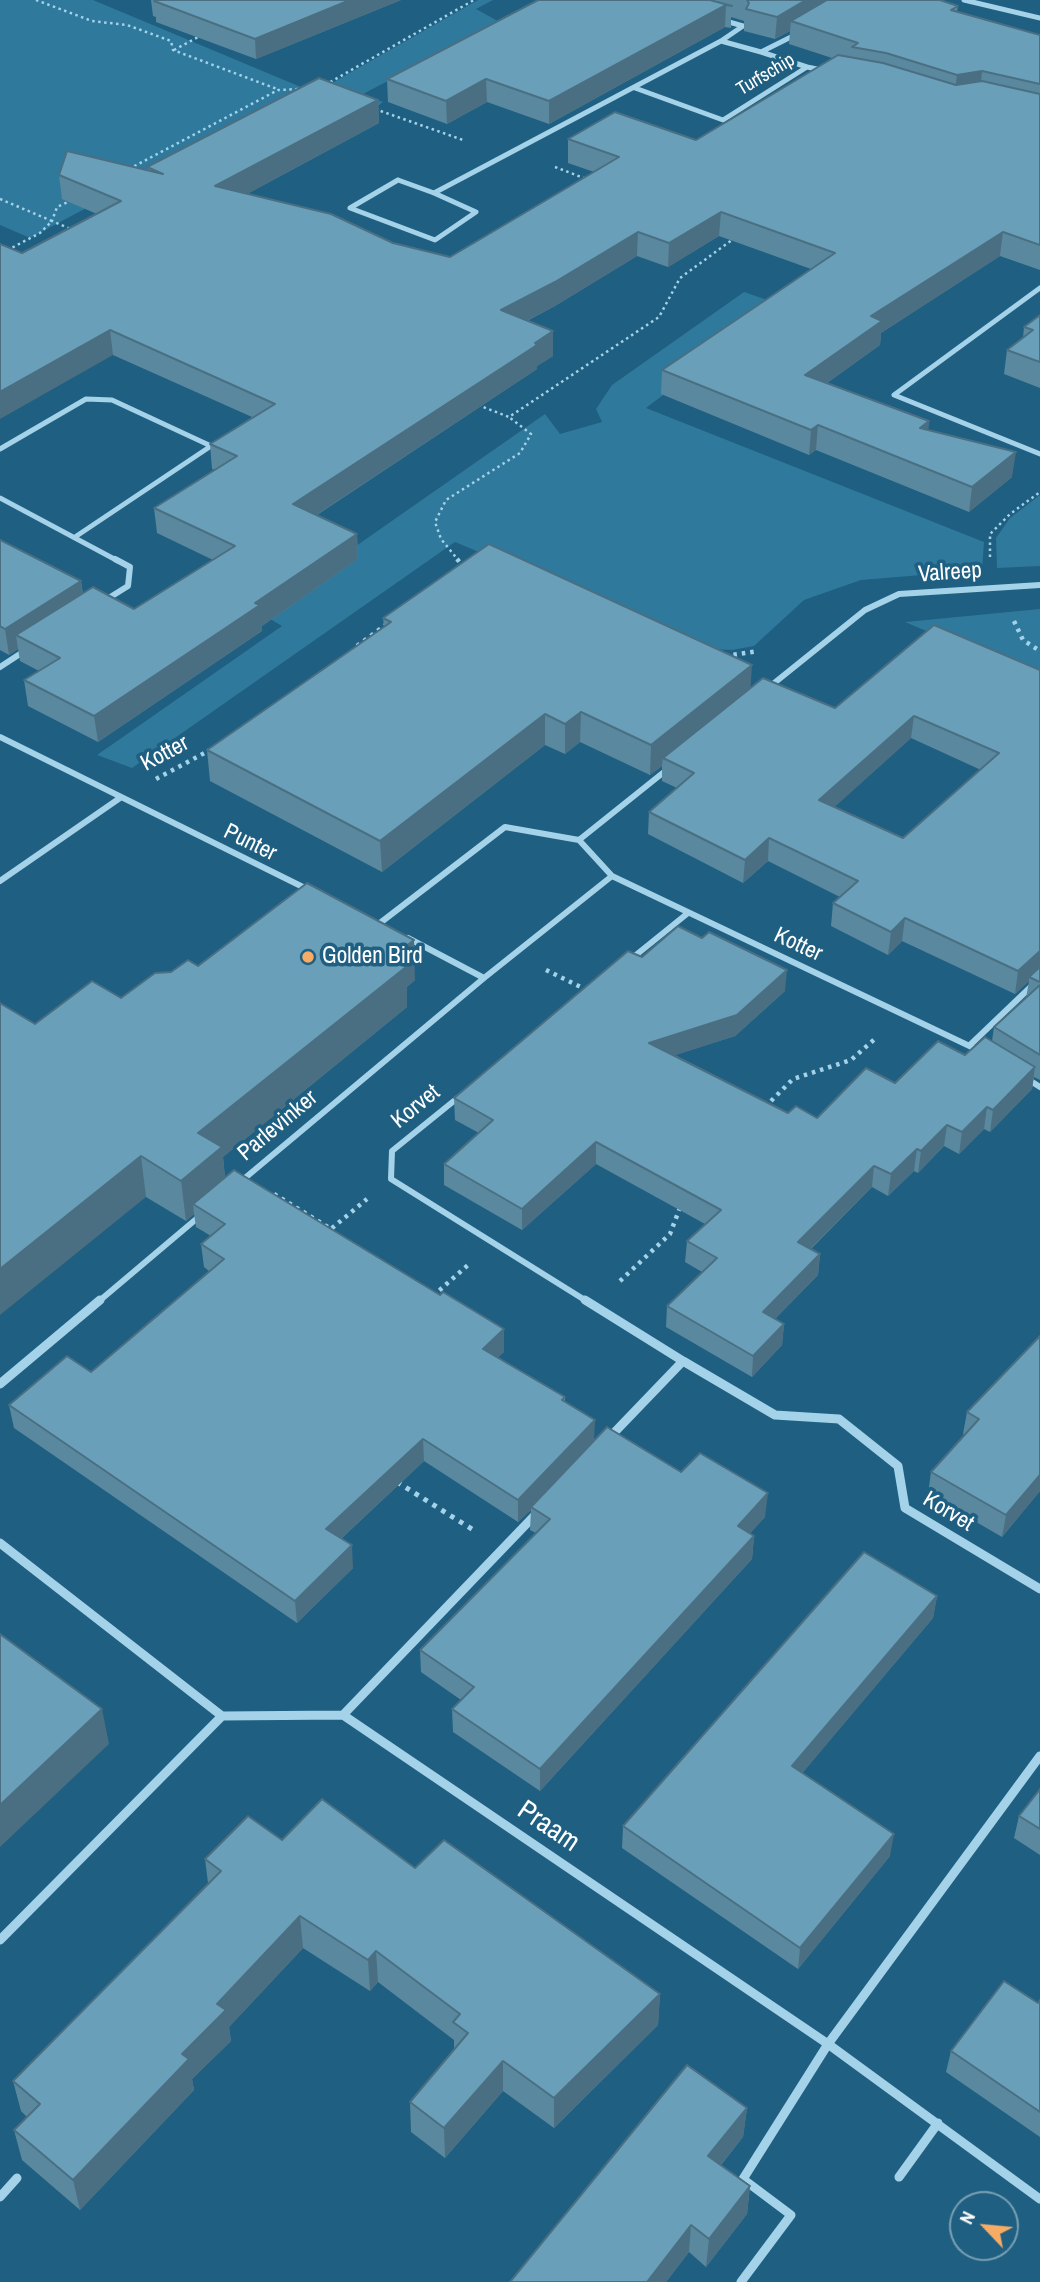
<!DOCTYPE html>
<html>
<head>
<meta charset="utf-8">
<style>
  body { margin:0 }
  #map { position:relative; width:1040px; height:2282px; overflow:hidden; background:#1f5f81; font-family:"Archivo Narrow",sans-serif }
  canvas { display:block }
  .north { position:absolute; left:949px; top:2191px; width:70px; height:70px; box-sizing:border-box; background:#1f5f81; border:2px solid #799fb3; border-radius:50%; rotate:296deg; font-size:19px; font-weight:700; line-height:28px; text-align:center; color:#fff }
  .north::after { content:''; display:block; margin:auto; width:24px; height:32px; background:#f6ac64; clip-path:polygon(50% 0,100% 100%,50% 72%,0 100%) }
</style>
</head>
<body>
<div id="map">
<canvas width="1040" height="2282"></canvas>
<div class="north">N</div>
</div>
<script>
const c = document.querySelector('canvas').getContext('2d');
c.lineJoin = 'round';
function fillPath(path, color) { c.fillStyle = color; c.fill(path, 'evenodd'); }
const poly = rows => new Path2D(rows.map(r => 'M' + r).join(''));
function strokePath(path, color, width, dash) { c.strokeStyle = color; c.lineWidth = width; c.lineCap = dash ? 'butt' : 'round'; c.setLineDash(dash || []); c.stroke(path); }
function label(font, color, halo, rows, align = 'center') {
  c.font = font + ' "Archivo Narrow",sans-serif'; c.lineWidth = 7; c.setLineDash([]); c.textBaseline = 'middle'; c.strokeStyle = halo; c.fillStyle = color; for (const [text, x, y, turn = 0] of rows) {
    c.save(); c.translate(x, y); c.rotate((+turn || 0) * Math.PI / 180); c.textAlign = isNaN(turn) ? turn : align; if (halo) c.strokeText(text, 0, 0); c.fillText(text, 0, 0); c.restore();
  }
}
fillPath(poly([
  [0,0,93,0,308,90,30,238,0,225],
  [478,0,493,0,476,9,516,31,407,71,363,94,383,102,378,106,325,87],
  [744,292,782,305,646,408,984,542,982,570,861,580,804,600,754,646,732,650,710,649,455,542,132,768,97,755,282,626,260,613,545,414,560,434,602,422,596,409,612,385],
  [1040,495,1040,566,997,568,996,538,1010,518],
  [1040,609,1040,679,905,622]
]), '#2f799d');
strokePath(poly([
  [36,0,92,21,127,25,171,41,173,50,277,89],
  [174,50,200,36],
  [325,85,474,0],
  [375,109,463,140],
  [555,167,589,180],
  [129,169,278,90,300,89],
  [0,199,52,221,40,233,0,254],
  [72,200,57,207,52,221,73,230],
  [478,405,509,417,659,317,680,278,736,237],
  [990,557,990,534,1010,514,1040,492],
  [459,561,441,539,435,522,446,500,520,453,531,434,509,417]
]), '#a4d2e8', 2.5, [2.5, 3.5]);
strokePath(poly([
  [457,559,464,567],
  [1014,621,1023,640,1040,651],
  [357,646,387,624],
  [725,656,758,651],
  [156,779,210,750],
  [546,970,589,991],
  [765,1107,793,1079,851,1060,877,1037],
  [274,1194,331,1229,367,1199],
  [620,1281,670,1234,681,1205],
  [433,1296,468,1265]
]), '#a4d2e8', 4.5, [3.5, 5]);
strokePath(poly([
  [397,1482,475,1531]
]), '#a4d2e8', 5, [4.5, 6]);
strokePath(poly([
  [964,0,1040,18],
  [722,20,743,26,721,41,761,52,797,34],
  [761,52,807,67],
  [635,88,723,120,807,67,822,70],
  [398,180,434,193,476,212,435,240,350,208,398,180],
  [434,193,721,41],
  [1040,288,894,395,1040,454],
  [0,449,86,399,112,400,211,446,75,537],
  [0,498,118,561]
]), '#a4d2e8', 5);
strokePath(poly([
  [104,601,128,586,130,567,115,559],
  [0,667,26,650],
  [768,688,865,610,899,594,1040,585],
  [0,737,309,890],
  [579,840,669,768],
  [0,881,120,798],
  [380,923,505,827,579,840,612,876,980,1051],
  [408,938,484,978],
  [631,959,688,913],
  [970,1045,1040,978],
  [1026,1078,1040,1087],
  [460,1096,392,1151,391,1179,588,1302],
  [239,1183,484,978,612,876],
  [98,1302,201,1215]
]), '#a4d2e8', 6);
strokePath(poly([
  [585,1300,683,1361,610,1437],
  [683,1361,775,1415,839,1419,898,1466,905,1508,1040,1589],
  [0,1384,100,1300],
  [0,1543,222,1716,343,1715,828,2044,1040,2199],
  [343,1715,536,1514],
  [0,1940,222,1716],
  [899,2177,938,2123],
  [0,2197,17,2178],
  [741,2282,791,2215,743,2179,828,2044,1040,1756]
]), '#a4d2e8', 9);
fillPath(poly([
  [151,0,401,0,256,59,156,22,156,17,153,16],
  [538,0,940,0,958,6,957,11,1040,35,1040,270,1000,256,881,333,880,345,827,383,929,421,928,430,1012,477,969,512,816,450,809,455,661,394,662,370,811,269,719,236,668,267,637,256,555,306,527,321,553,356,537,366,537,369,317,515,357,534,358,559,262,626,262,631,98,742,28,706,24,680,39,671,20,661,18,649,9,655,0,650,0,540,81,581,83,594,134,609,213,560,157,533,154,508,215,470,212,469,210,444,252,417,113,355,22,253,97,214,62,199,59,175,148,170,147,167,378,100,379,123,247,194,393,243,450,257,594,172,568,163,568,139,696,140,832,58,789,44,790,31,775,39,744,31,744,21,731,17,731,28,725,27,549,124,487,102,447,124,388,102,387,79],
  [1040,315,1040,388,1004,374,1007,350,1023,338,1024,327],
  [383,618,750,688,835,708,1040,670,1040,1080,1034,1077,1032,1089,990,1132,984,1129,959,1154,944,1146,918,1173,914,1171,888,1196,872,1187,811,1249,820,1254,818,1275,775,1319,784,1324,782,1345,752,1377,666,1327,667,1306,702,1272,685,1262,687,1241,705,1224,596,1164,522,1230,444,1185,444,1164,479,1133,455,1120,454,1098,642,957,785,991,735,1036,675,1055,788,1113,817,1118,895,1083,965,1055,992,1041,994,1027,1026,998,1029,981,1015,994,902,941,888,955,831,926,833,903,840,897,768,861,743,883,648,834,649,812,677,788,662,781,662,766,650,775,580,742,565,754,545,745,382,872,210,781,207,750,384,627],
  [911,738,981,770,903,838,834,807],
  [198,966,415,980,407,987,407,1007,223,1157,225,1178,504,1329,504,1352,498,1357,565,1397,565,1402,595,1441,681,1472,765,1517,750,1533,754,1536,752,1559,540,1791,453,1732,452,1709,461,1700,421,1672,420,1650,536,1533,530,1530,531,1510,518,1522,424,1461,341,1539,353,1568,297,1623,14,1428,9,1405,91,1372,209,1271,204,1267,201,1244,211,1236,196,1227,194,1214,186,1221,146,1197,35,1024,121,998],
  [1040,1336,1040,1491,1002,1537,928,1494,931,1472,965,1435,963,1434,967,1412],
  [937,1596,933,1618,802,1773,890,1856,798,1969,622,1848,623,1826],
  [1040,1789,1040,1855,1014,1838,1019,1816],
  [282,1840,415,1868,660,1994,658,2025,554,2128,503,2091,445,2158,411,2132,410,2102,454,2049,454,2040,378,1982,370,1991,303,1948,229,2027,231,2041,192,2079,194,2090,80,2210,22,2160,14,2130,27,2117,21,2111,13,2081,208,1883,205,1859],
  [1040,2000,1040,2137,946,2072,951,2051,1038,2003],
  [747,2108,743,2137,721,2165,750,2186,747,2214,706,2267,689,2252,666,2282,510,2282]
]), '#5a899f');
fillPath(poly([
  [350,0,401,0,256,59,255,39],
  [806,0,844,0,791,21,790,31,775,39,777,17],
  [726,5,725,27,549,124,549,101],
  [982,71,980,94,954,98,957,75],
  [486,79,487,102,447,124,446,101],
  [378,100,379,123,217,210,215,186],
  [721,212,719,236,668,267,669,243],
  [638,232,637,256,555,306,501,334,501,310],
  [1003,232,1000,256,881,333,880,345,803,400,805,375,871,316],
  [110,330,113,355,0,419,0,392],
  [553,331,553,356,537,366,537,369,295,529,293,504],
  [929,421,926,446,920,428],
  [818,425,816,450,809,455,811,430],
  [1016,452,1012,477,969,512,972,487],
  [357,534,358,559,262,626,262,631,98,742,94,716,255,603],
  [81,581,84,607,16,635,18,649,9,655,5,629],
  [752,665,750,695,663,758,662,766,650,775,651,745],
  [581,712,580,742,565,754,565,724],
  [545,714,545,745,382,872,380,841],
  [914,716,911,738,817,823,819,800],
  [769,838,768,861,743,883,745,860],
  [905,918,902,941,888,955,891,932],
  [414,940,415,980,407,987,407,1007,223,1157,226,1187,193,1204,194,1214,186,1221,181,1181,198,1133,391,958],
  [1040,951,1040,973,1029,977,1029,981,1015,994,1018,971],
  [787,970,785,991,735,1036,648,1064,649,1043],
  [1035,1067,1032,1089,990,1132,993,1110],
  [987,1107,984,1129,959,1154,962,1132],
  [947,1125,944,1146,918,1173,921,1151],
  [596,1142,596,1164,522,1230,522,1209],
  [917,1149,914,1171,888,1196,891,1174],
  [141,1156,146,1197,0,1315,0,1269],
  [874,1166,872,1187,796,1263,798,1242],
  [820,1254,818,1275,761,1333,763,1312],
  [784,1324,782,1345,752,1377,753,1356],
  [504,1329,504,1352,484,1371,483,1349],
  [595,1420,594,1443,531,1507,531,1510,518,1522,518,1500],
  [423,1439,424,1461,328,1551,326,1529],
  [1040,1475,1040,1491,1002,1537,1006,1515],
  [768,1493,765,1517,736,1549,738,1526],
  [754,1536,752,1559,540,1791,540,1769],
  [352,1545,353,1568,297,1623,295,1601],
  [937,1596,933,1618,790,1788,792,1766],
  [102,1709,109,1744,0,1847,0,1805],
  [894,1834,890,1856,798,1969,800,1948],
  [300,1916,303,1948,229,2027,231,2041,192,2079,194,2090,80,2210,73,2180,217,2004],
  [376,1951,378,1982,370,1991,368,1960],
  [660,1994,658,2025,554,2128,554,2098],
  [503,2061,503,2091,445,2158,444,2128],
  [747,2108,743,2137,705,2184,708,2156],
  [750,2186,747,2214,706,2267,709,2239],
  [691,2225,689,2252,666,2282,647,2282]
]), '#4a6f82');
const building = poly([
  [157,0,350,0,255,39,154,1,157,0],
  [538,0,710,0,732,6,726,5,549,101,486,79,446,101,387,79,538,0],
  [747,0,806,0,777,17,746,9,749,3,747,0],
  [827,0,940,0,958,6,951,10,1040,35,1040,84,982,71,957,75,886,53,852,47,858,43,791,21,827,0],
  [838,55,883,63,956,85,982,81,1040,94,1040,245,1003,232,871,316,882,321,805,375,929,421,920,428,1016,452,972,487,818,425,811,430,662,370,835,253,721,212,669,243,638,232,555,282,501,310,553,331,535,343,537,345,293,504,357,534,255,603,260,605,94,716,24,680,60,658,16,635,93,587,134,609,235,546,154,508,237,456,210,444,275,404,110,330,0,392,0,244,22,253,121,201,59,175,67,151,163,174,147,167,319,78,378,100,215,186,331,214,393,243,450,257,619,157,568,139,615,112,696,140,838,55],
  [1040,315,1040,362,1007,350,1033,330,1024,327,1040,315],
  [0,540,81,581,5,629,0,626,0,540],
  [489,544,752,665,651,745,581,712,565,724,545,714,380,841,207,750,391,622,383,618,489,544],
  [934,625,1040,670,1040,951,1018,971,905,918,891,932,833,903,858,881,769,838,745,860,649,812,694,773,663,758,763,678,835,708,934,625],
  [914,716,999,753,903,838,819,800,914,716],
  [307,883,414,940,391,958,406,967,198,1133,222,1147,181,1181,141,1156,0,1269,0,1003,35,1024,92,981,121,998,155,973,171,972,188,960,198,966,307,883],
  [678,926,702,938,709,932,787,970,737,1015,649,1043,788,1113,796,1106,817,1118,866,1068,895,1083,938,1041,965,1055,985,1037,1035,1067,993,1110,987,1107,962,1132,947,1125,921,1151,917,1149,891,1174,874,1166,798,1242,820,1254,763,1312,784,1324,753,1356,667,1306,717,1258,687,1241,721,1210,596,1142,522,1209,444,1164,493,1120,454,1098,628,951,642,957,678,926],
  [1040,967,1040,982,1029,977,1040,967],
  [1040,985,1040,1055,994,1027,1040,985],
  [234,1170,440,1295,443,1292,504,1329,483,1349,565,1397,562,1400,595,1420,518,1500,423,1439,326,1529,352,1545,295,1601,9,1405,67,1356,91,1372,224,1259,201,1244,225,1224,193,1204,234,1170],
  [1040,1336,1040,1475,1006,1515,931,1472,979,1419,967,1412,1040,1336],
  [607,1427,681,1472,700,1453,768,1493,738,1526,754,1536,540,1769,452,1709,474,1687,420,1650,550,1519,531,1507,607,1427],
  [864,1552,937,1596,792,1766,894,1834,800,1948,623,1826,864,1552],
  [0,1634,102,1709,0,1805,0,1634],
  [1040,1789,1040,1829,1019,1816,1040,1789],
  [322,1799,415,1868,444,1840,660,1994,554,2098,503,2061,444,2128,410,2102,468,2033,453,2022,460,2014,376,1951,368,1960,300,1916,217,2004,226,2010,182,2054,189,2059,73,2180,14,2130,40,2104,13,2081,221,1871,205,1859,248,1816,282,1840,322,1799],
  [1004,1981,1038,2003,1040,2000,1040,2112,951,2051,1004,1981],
  [687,2065,747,2108,708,2156,750,2186,709,2239,691,2225,647,2282,510,2282,687,2065]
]);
fillPath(building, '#699fb9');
strokePath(building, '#4a6f82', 2);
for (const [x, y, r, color] of [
  [308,957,7,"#f6ac64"]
]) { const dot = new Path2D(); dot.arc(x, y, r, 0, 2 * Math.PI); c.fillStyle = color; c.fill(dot); strokePath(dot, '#1f5f81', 2.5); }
label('19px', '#fff', '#1f5f81', [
  ["Turfschip",766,75,-31]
]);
label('23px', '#fff', '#1f5f81', [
  ["Valreep",950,573,-4],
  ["Kotter",165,754,-28],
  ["Punter",250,843,26],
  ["Kotter",798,945,25],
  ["Korvet",416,1107,-39],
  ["Parlevinker",278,1126,-40],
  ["Korvet",948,1512,31]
]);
label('23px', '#fff', '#1f5f81', [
  ["Golden Bird",322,957]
], 'left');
label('28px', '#fff', '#1f5f81', [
  ["Praam",548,1827,34]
]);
</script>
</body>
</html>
